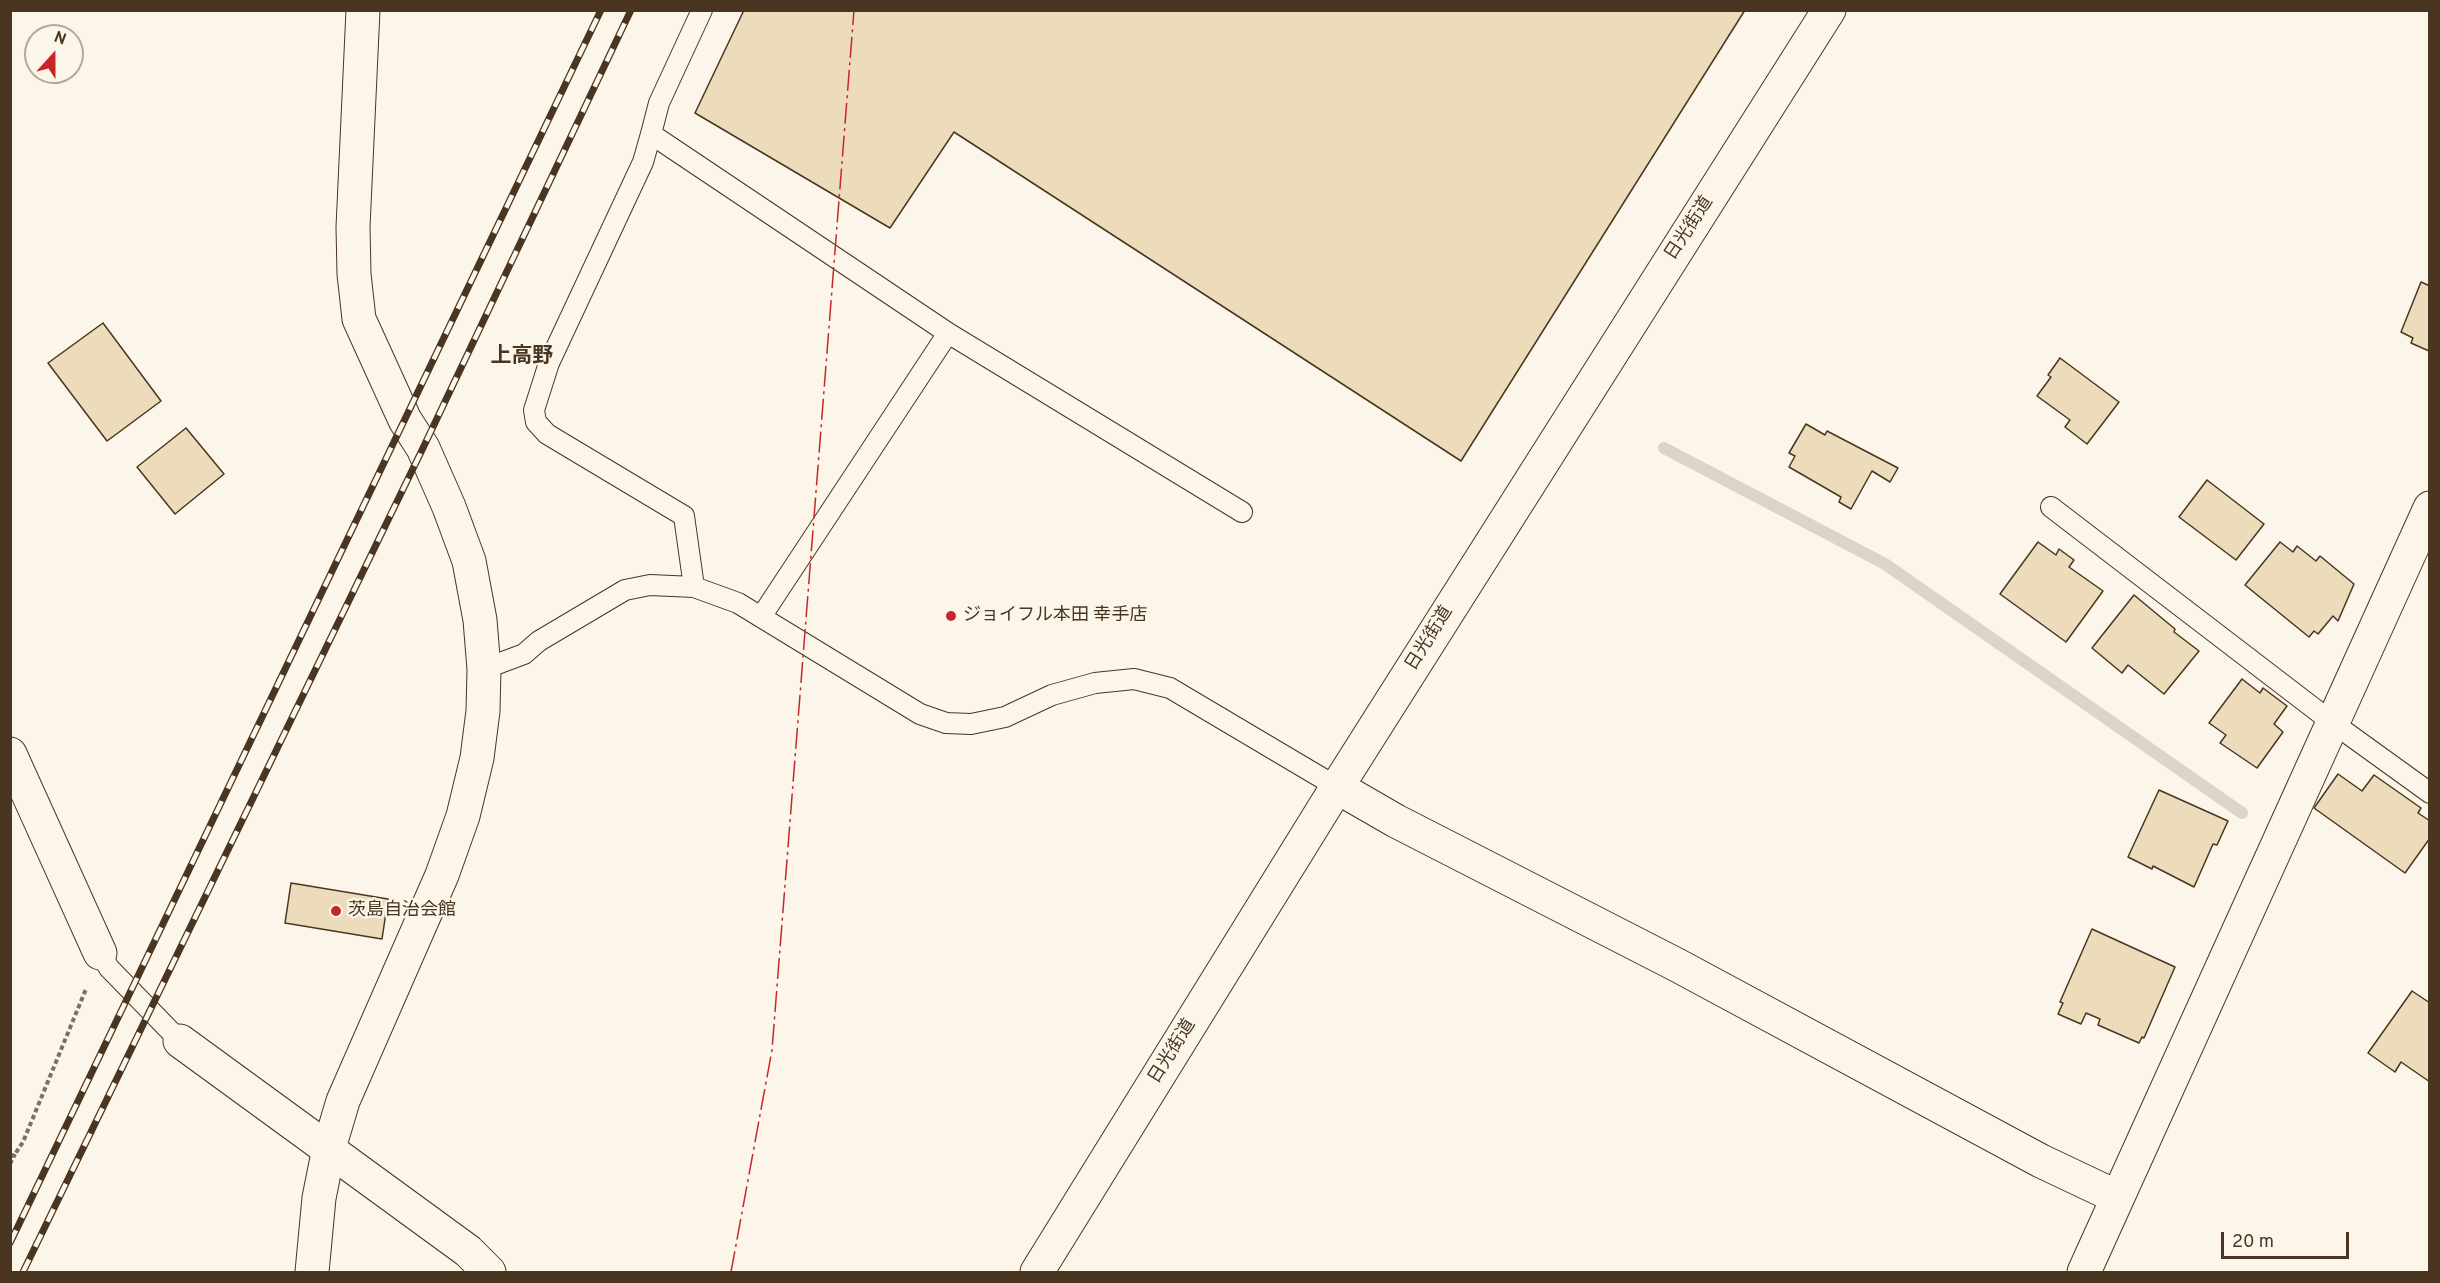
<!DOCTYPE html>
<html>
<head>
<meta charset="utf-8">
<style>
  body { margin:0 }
  #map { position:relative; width:2440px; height:1283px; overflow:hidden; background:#fbf6e9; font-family:Overpass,sans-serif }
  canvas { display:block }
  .frame { position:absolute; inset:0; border:12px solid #4a3520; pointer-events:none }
  .north { position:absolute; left:24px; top:24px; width:60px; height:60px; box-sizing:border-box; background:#fbf6e9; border:2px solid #b4a999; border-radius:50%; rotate:21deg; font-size:16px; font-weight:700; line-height:24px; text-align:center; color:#4a3520 }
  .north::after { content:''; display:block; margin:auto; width:21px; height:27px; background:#c62828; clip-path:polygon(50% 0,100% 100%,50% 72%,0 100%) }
  .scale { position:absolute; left:2221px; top:1232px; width:128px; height:27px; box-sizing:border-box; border:3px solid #4a3520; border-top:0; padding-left:8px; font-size:18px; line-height:21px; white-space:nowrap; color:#4a3520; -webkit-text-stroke:4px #fbf6e9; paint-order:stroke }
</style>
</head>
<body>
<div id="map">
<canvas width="2440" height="1283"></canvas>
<div class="frame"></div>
<div class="north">N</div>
<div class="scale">20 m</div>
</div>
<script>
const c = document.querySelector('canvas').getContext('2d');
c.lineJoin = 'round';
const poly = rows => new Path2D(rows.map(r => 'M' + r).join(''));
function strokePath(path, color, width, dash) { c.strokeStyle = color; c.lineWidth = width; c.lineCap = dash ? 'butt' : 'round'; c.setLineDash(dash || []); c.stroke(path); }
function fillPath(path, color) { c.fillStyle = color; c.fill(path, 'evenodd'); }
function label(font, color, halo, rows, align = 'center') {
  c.font = font + ' Overpass,"Noto Sans JP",sans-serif'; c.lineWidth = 4.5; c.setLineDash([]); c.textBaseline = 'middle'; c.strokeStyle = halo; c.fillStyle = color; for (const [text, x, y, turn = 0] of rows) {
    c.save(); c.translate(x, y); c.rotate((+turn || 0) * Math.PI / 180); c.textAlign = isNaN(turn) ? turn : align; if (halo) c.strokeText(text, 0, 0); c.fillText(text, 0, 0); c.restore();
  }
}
strokePath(poly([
  [1664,448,1885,564,2242,813]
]), '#dcd4c6', 12);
const building = poly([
  [744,10,1745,10,1461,461,954,132,890,228,695,113,744,10],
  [2421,282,2430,286,2429,351,2411,343,2413,338,2401,332,2421,282],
  [103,323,161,401,107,441,48,363,103,323],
  [2060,358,2119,402,2087,444,2065,427,2070,420,2037,396,2051,377,2048,375,2060,358],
  [1806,424,1825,435,1827,431,1898,468,1890,482,1872,471,1851,509,1839,502,1841,497,1789,467,1795,456,1789,453,1806,424],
  [186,428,224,474,175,514,137,467,186,428],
  [2207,480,2264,524,2236,560,2179,517,2207,480],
  [2038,542,2056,555,2059,549,2074,560,2069,567,2103,591,2066,642,2000,594,2038,542],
  [2280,542,2293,552,2297,546,2316,561,2320,556,2354,584,2338,621,2333,616,2318,634,2314,631,2309,637,2245,585,2280,542],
  [2134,595,2175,629,2174,632,2199,651,2164,694,2128,665,2122,673,2092,648,2134,595],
  [2242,679,2260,693,2263,688,2287,706,2274,724,2283,732,2257,768,2220,743,2226,735,2209,723,2242,679],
  [2338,774,2362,791,2374,775,2421,808,2418,813,2430,821,2430,838,2405,873,2314,808,2338,774],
  [2159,790,2228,821,2217,845,2213,844,2194,887,2153,866,2152,869,2128,857,2159,790],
  [291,883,388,899,382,939,285,923,291,883],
  [2092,929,2175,967,2144,1038,2142,1037,2139,1043,2098,1025,2100,1019,2086,1013,2081,1024,2058,1014,2063,1003,2060,1002,2092,929],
  [2412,991,2430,1003,2430,1082,2401,1062,2395,1072,2368,1053,2412,991]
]);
fillPath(building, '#ecdcbc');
strokePath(building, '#4a3520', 1.5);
const lane = poly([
  [702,10,659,103,651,134,948,333,1242,512],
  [651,134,643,162,549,363,534,410,536,422,547,434,684,516,694,587],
  [2051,507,2333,723,2430,793],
  [761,617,948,333],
  [484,669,524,654,539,641,625,590,650,585,694,587,738,603,920,714,946,723,971,724,1005,717,1052,695,1095,683,1134,679,1170,688,1337,787],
  [100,953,109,968,180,1041]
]);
const street = poly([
  [10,754,100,953],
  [180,1041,468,1251,489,1272],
  [2084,1272,2430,508]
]);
const secondary = poly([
  [1337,787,1396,821,1677,965,2041,1161,2117,1197],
  [312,1272,319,1198,329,1148,343,1101,442,875,463,816,477,758,483,711,484,669,480,620,469,561,449,507,423,448,405,420,359,319,354,274,353,227,363,10]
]);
const highway = poly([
  [1037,1272,1337,787,1829,10]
]);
strokePath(lane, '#4a3520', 22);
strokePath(street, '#4a3520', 35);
strokePath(secondary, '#4a3520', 35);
strokePath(highway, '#4a3520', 35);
strokePath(poly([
  [10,1157,15,1154,23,1142,86,989],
  [10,1164,15,1154]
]), '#7f6f5c', 4, [4.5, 3]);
strokePath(lane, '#fbf6e9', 20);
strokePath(street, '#fbf6e9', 33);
strokePath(secondary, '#fbf6e9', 33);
strokePath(highway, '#fbf6e9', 33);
const rail = poly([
  [10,1243,601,10],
  [23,1272,423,448,631,10]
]);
strokePath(rail, '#4a3520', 7);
strokePath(rail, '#fbf6e9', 4.5, [14]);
strokePath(poly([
  [731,1272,772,1050,854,10]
]), '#c62828', 1.5, [21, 4.5, 3, 4.5]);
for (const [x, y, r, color] of [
  [951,616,6,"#c62828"],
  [336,911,6,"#c62828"]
]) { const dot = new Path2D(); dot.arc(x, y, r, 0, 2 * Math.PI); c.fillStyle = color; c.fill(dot); strokePath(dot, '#fbf6e9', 2); }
label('18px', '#4a3520', '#fbf6e9', [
  ["日光街道",1690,229,-57],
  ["日光街道",1430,639,-58],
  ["日光街道",1173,1052,-58]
]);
label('18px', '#4a3520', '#fbf6e9', [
  ["ジョイフル本田 幸手店",963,616],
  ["茨島自治会館",348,911]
], 'left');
label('bold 21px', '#4a3520', '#fbf6e9', [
  ["上高野",522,358]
]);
</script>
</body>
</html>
